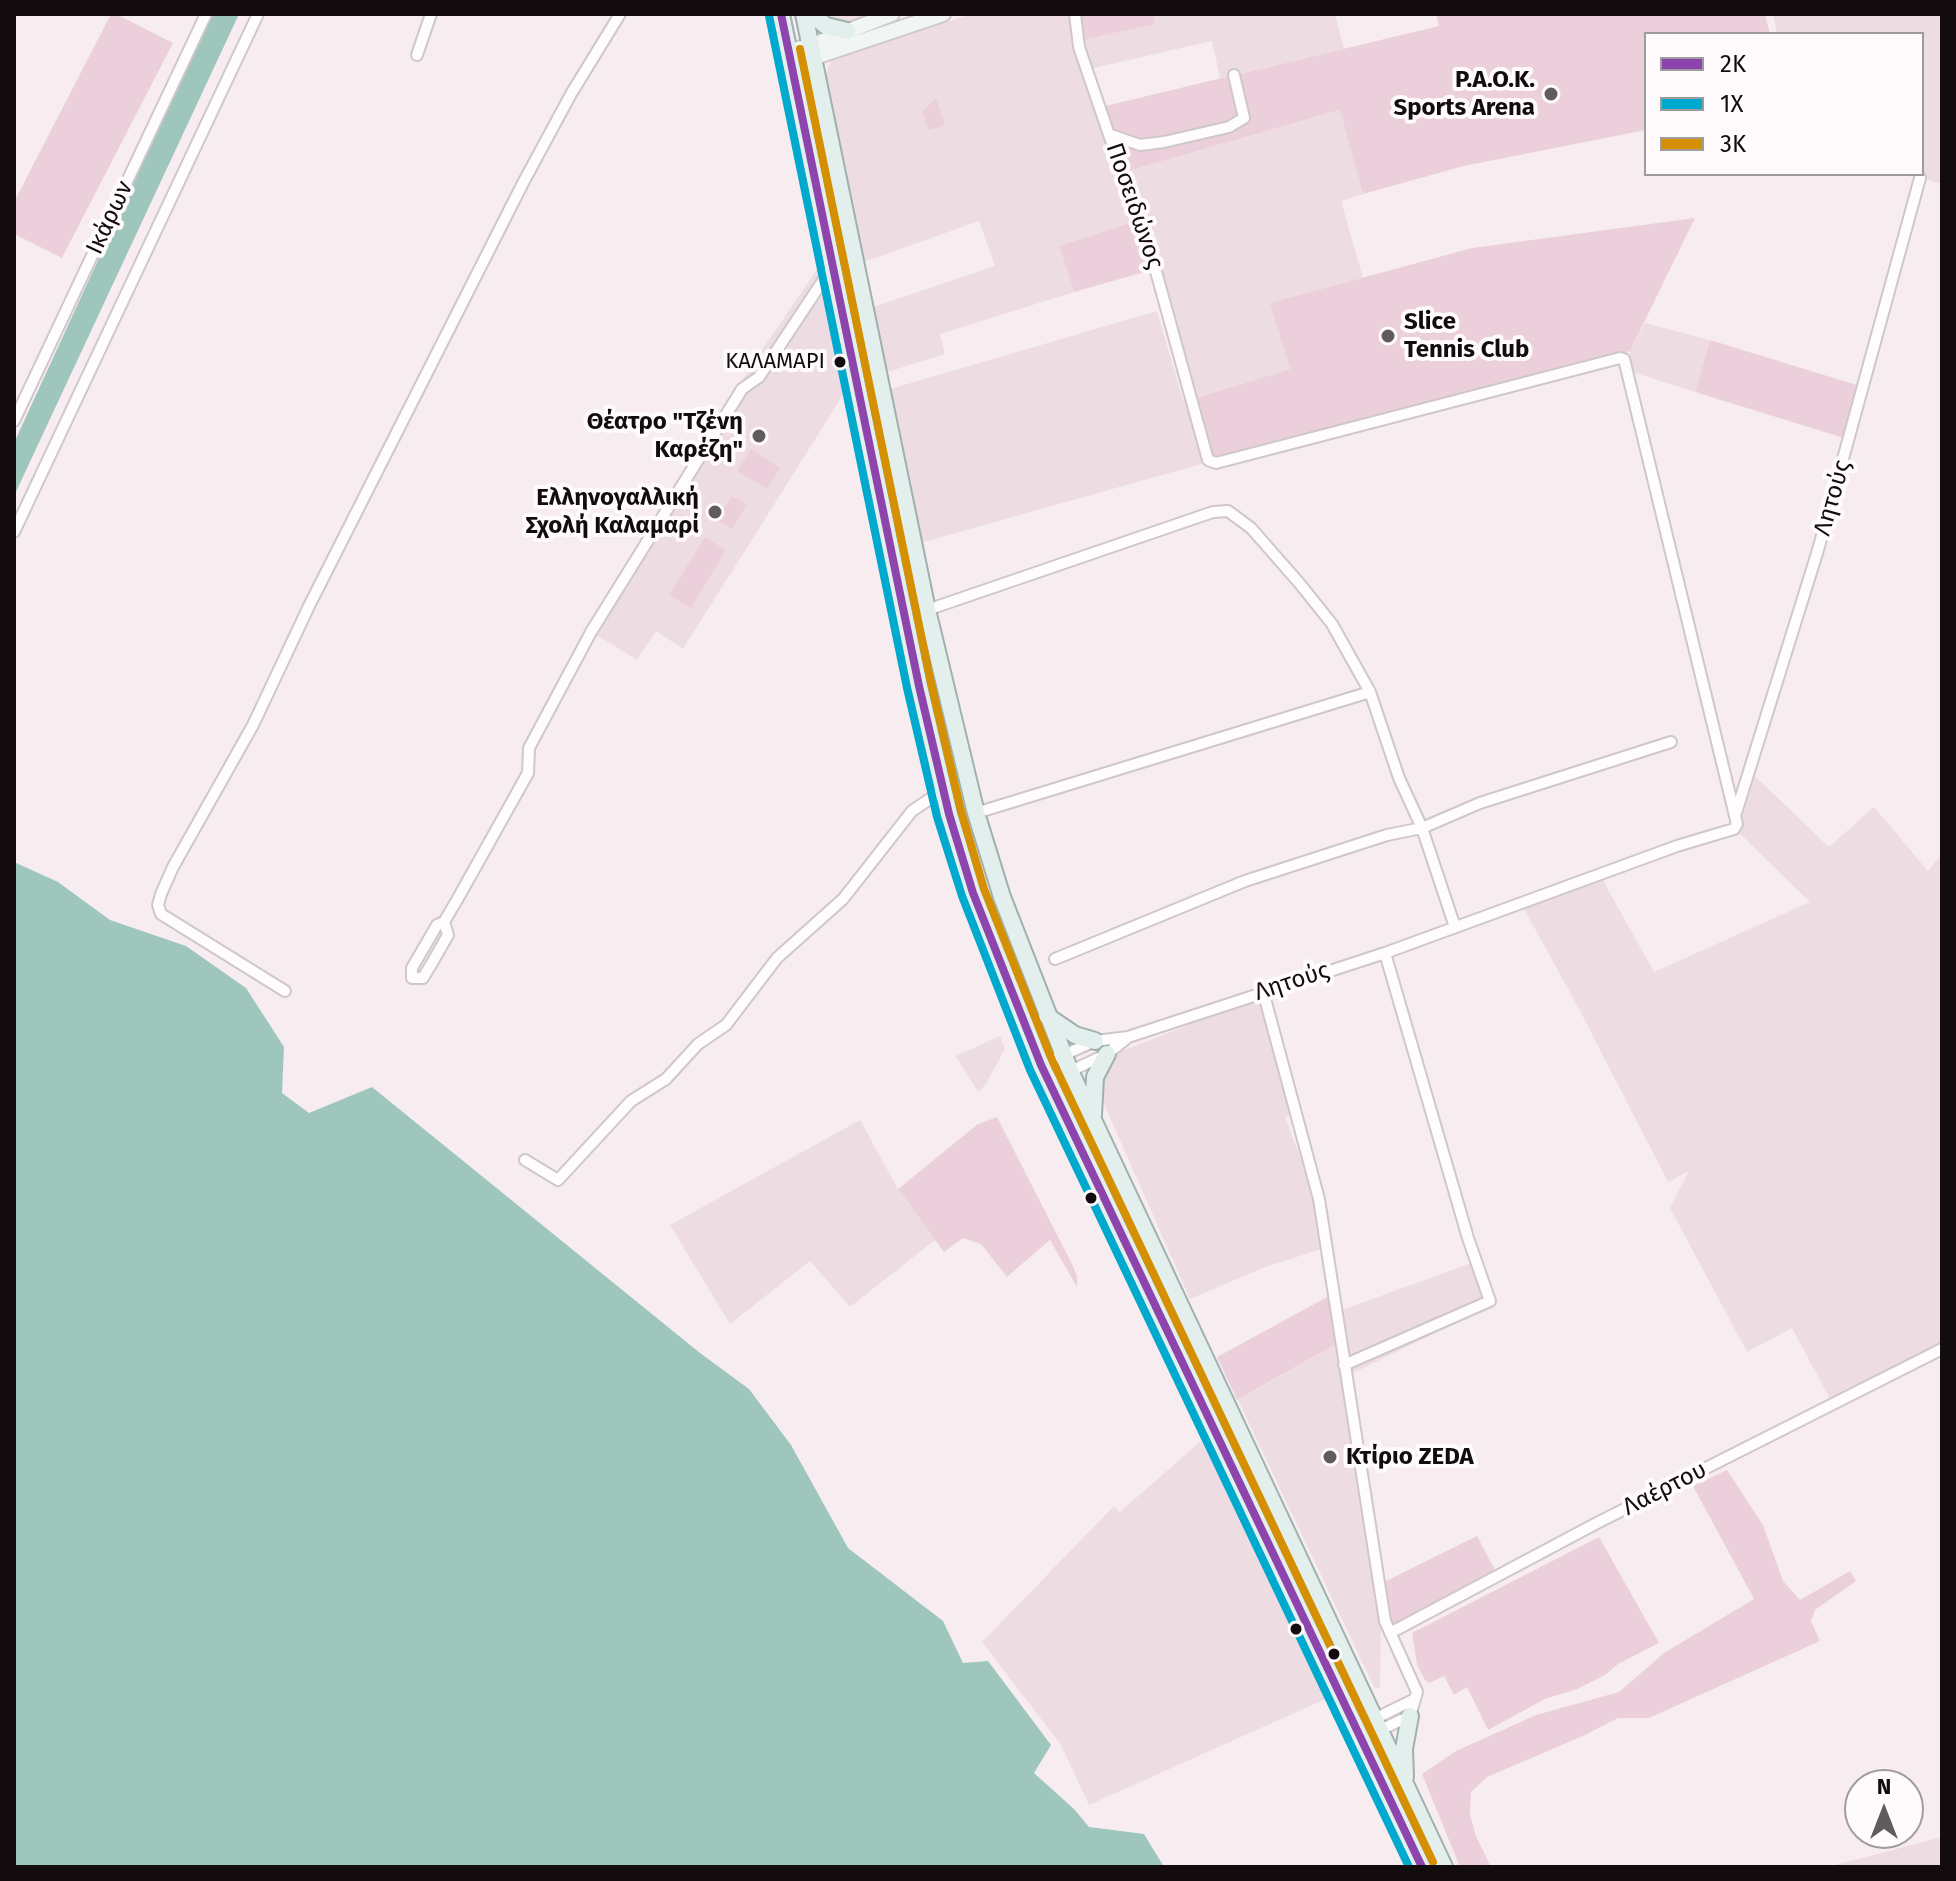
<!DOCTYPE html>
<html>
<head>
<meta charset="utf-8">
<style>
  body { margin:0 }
  #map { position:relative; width:1956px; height:1881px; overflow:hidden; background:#f7edf1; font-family:"Fira Sans",sans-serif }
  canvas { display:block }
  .frame { position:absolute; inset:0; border:16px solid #120c0e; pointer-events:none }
  .legend { position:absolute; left:1644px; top:32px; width:280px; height:144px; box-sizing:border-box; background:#fffbfc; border:2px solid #a09b9d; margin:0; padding:10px 14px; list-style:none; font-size:24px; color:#120c0e }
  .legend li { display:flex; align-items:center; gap:16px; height:40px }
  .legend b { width:40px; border:2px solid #a09b9d }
  .north { position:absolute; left:1844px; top:1769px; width:80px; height:80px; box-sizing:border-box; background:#fffbfc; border:2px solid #a09b9d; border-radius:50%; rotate:0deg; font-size:22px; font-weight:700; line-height:32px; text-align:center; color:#120c0e }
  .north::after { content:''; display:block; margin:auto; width:28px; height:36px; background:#625b5d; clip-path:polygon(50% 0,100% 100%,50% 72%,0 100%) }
</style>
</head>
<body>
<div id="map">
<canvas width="1956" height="1881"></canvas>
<div class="frame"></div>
<ul class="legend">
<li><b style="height:10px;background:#8e44ad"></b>2Κ</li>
<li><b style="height:10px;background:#00a9ce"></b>1Χ</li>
<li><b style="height:10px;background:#d58f02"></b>3Κ</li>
</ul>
<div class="north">N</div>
</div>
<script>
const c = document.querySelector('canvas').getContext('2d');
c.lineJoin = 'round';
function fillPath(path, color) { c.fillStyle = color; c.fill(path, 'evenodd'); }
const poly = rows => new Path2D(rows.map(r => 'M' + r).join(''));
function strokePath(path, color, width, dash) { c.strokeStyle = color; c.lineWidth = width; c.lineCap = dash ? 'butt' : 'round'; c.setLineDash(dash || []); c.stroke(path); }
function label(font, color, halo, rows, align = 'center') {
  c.font = font + ' "Fira Sans",sans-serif'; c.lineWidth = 8; c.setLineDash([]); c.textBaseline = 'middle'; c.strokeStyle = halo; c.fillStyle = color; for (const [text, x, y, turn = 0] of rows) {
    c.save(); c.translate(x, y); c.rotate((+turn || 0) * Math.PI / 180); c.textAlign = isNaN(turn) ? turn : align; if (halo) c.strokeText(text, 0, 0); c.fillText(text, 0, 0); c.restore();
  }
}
fillPath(poly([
  [817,14,871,14,838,27],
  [971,14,1069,14,1073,48,1132,222,1059,246,1074,292,940,334,945,354,884,373,870,308,995,266,979,221,861,263,826,77,828,67,832,60],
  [1153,14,1335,14,1344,49,1220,78,1212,41,1089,69,1083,53,1083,40,1154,24],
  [1773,14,1942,14,1942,184,1907,174,1922,174,1922,34,1777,34],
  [1341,110,1363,194,1341,201,1363,278,1271,303,1290,369,1199,397,1205,463,920,543,887,390,1157,311,1183,400,1198,397,1125,172],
  [818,268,843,395,683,649,656,631,637,660,587,629,753,363],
  [1645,323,1710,340,1695,392,1632,372,1630,351],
  [1755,776,1829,847,1874,807,1928,871,1942,854,1942,1344,1831,1401,1792,1328,1747,1352,1670,1208,1689,1171,1668,1182,1578,1007,1523,907,1601,877,1654,972,1810,902,1738,832],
  [1260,997,1293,1114,1285,1117,1310,1183,1324,1248,1263,1268,1190,1299,1104,1104,1100,1080,1108,1062,1122,1051],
  [1000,1036,1005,1049,985,1085,978,1092,956,1056],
  [860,1120,898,1189,935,1240,850,1307,810,1261,730,1324,670,1225],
  [1474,1262,1491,1306,1353,1373,1342,1310],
  [1338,1343,1381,1626,1380,1688,1375,1689,1238,1400],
  [1201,1441,1339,1693,1089,1805,1061,1745,982,1642,1114,1506,1120,1512],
  [1942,1837,1942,1867,1827,1867]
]), '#eedce3');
fillPath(poly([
  [111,14,116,14,173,43,62,258,14,234,14,202],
  [1080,14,1153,14,1155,24,1083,40],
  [1436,14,1765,14,1770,34,1646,34,1646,130,1464,166,1363,194,1340,110,1125,172,1101,107,1439,26],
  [936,98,945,125,929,130,922,112],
  [1695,218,1630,351,1205,463,1196,413,1199,397,1290,369,1270,303,1472,248],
  [1132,222,1148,271,1074,292,1059,246],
  [1710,340,1860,386,1844,438,1695,392],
  [751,449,780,468,767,489,737,471],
  [732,496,747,505,732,529,717,520],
  [705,537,726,550,691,608,669,595],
  [997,1117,1072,1264,1077,1276,1077,1287,1050,1240,1007,1277,981,1244,963,1238,944,1252,898,1189,978,1124],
  [1331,1295,1338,1343,1237,1400,1217,1357],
  [1727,1470,1763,1525,1783,1581,1800,1600,1850,1571,1856,1581,1815,1610,1811,1621,1820,1641,1649,1718,1618,1718,1583,1736,1487,1777,1471,1792,1470,1815,1476,1836,1491,1867,1460,1867,1422,1774,1456,1751,1536,1715,1619,1692,1664,1653,1754,1599,1693,1486],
  [1477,1536,1495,1570,1393,1626,1384,1582],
  [1599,1537,1659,1643,1618,1664,1605,1675,1577,1689,1545,1699,1488,1730,1467,1687,1454,1695,1444,1676,1429,1683,1425,1680,1417,1665,1412,1633]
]), '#ebd0dc');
fillPath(poly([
  [211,14,239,14,14,496,14,443],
  [14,862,58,882,110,920,186,946,246,988,284,1047,282,1093,309,1113,372,1087,700,1353,749,1389,791,1445,848,1548,943,1621,963,1663,988,1661,1051,1745,1034,1773,1074,1809,1089,1827,1144,1834,1164,1867,14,1867]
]), '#9fc6bc');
const street = poly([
  [417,55,431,14],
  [1111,135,1140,145,1164,142,1229,127,1244,118,1234,75],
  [14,421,206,14],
  [14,532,258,14],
  [927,610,1213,512,1228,511,1251,528,1300,584,1332,624,1370,692],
  [976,813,1370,692,1399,778,1422,828,1455,927],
  [1736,813,1818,550,1920,178],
  [444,922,448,935,432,963,423,978,412,978,412,968,437,925,444,922,457,900,528,773,529,748,591,632,742,389,759,377,832,267],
  [1055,959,1245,881,1387,835,1422,828,1480,803,1671,742],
  [285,991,161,914,158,905,161,894,173,867,253,725,309,606,523,183,571,94,620,14],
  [1263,991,1319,1199,1385,1621,1417,1692,1410,1716,1361,1739],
  [1041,1065,1095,1041,1128,1037,1385,953,1677,846,1734,829,1737,824,1624,359,1620,358,1216,463,1208,460,1157,275,1079,47,1075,14],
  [1049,1081,1107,1054,1127,1038],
  [525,1160,558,1180,631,1101,666,1079,698,1044,726,1025,777,958,843,899,912,811,943,790],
  [1344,1365,1490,1301,1468,1238,1385,953],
  [1390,1633,1597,1523,1942,1349],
  [1356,1728,1415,1699]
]);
const secondary = poly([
  [788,51,810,46,892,14],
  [791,63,812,58,943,14]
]);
const primary = poly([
  [781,14,919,686,949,814,973,893,1041,1065,1422,1867],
  [804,14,927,610,976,813,1002,897,1070,1071,1444,1867],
  [812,14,826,26,847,31],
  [1047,1016,1075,1035,1095,1041],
  [1093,1115,1095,1077,1107,1054],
  [1405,1777,1404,1749,1410,1716]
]);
strokePath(street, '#cfc7ca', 14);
strokePath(secondary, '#cfc7ca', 18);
strokePath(primary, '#a0b0ae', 20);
strokePath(street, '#fefcfd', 10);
strokePath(secondary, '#f1f5f4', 14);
strokePath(primary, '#e3efed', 16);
strokePath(poly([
  [781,14,919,686,949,814,973,893,1041,1065,1422,1867]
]), '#8e44ad', 8);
strokePath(poly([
  [769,16,907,688,937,817,962,896,1030,1070,1409,1867]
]), '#00a9ce', 8);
strokePath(poly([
  [800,49,931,683,961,811,984,889,1052,1060,1433,1862]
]), '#d58f02', 8);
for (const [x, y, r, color] of [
  [1551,94,8,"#625b5d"],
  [1388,336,8,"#625b5d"],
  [840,362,7,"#120c0e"],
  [759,436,8,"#625b5d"],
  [715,512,8,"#625b5d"],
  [1091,1198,7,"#120c0e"],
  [1330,1457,8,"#625b5d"],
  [1296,1629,7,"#120c0e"],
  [1334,1654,7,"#120c0e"]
]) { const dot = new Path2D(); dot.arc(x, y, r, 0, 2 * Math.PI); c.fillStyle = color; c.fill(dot); strokePath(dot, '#fffbfc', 3); }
label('22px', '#120c0e', '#fffbfc', [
  ["ΚΑΛΑΜΑΡΙ",825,362]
], 'right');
label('bold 24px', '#120c0e', '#fffbfc', [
  ["P.A.O.K.",1535,80],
  ["Sports Arena",1535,108],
  ["Slice",1404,322,"left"],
  ["Tennis Club",1404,350,"left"],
  ["Θέατρο \"Τζένη",743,422],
  ["Καρέζη\"",743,450],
  ["Ελληνογαλλική",699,498],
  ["Σχολή Καλαμαρί",699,526],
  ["Κτίριο ZEDA",1346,1457,"left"]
], 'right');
label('24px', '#120c0e', '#fffbfc', [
  ["Ποσειδώνος",1134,206,71],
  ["Ικάρων",110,218,-65],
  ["Λητούς",1833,498,-74],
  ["Λητούς",1292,982,-18],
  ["Λαέρτου",1665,1489,-27]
]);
</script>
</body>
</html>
